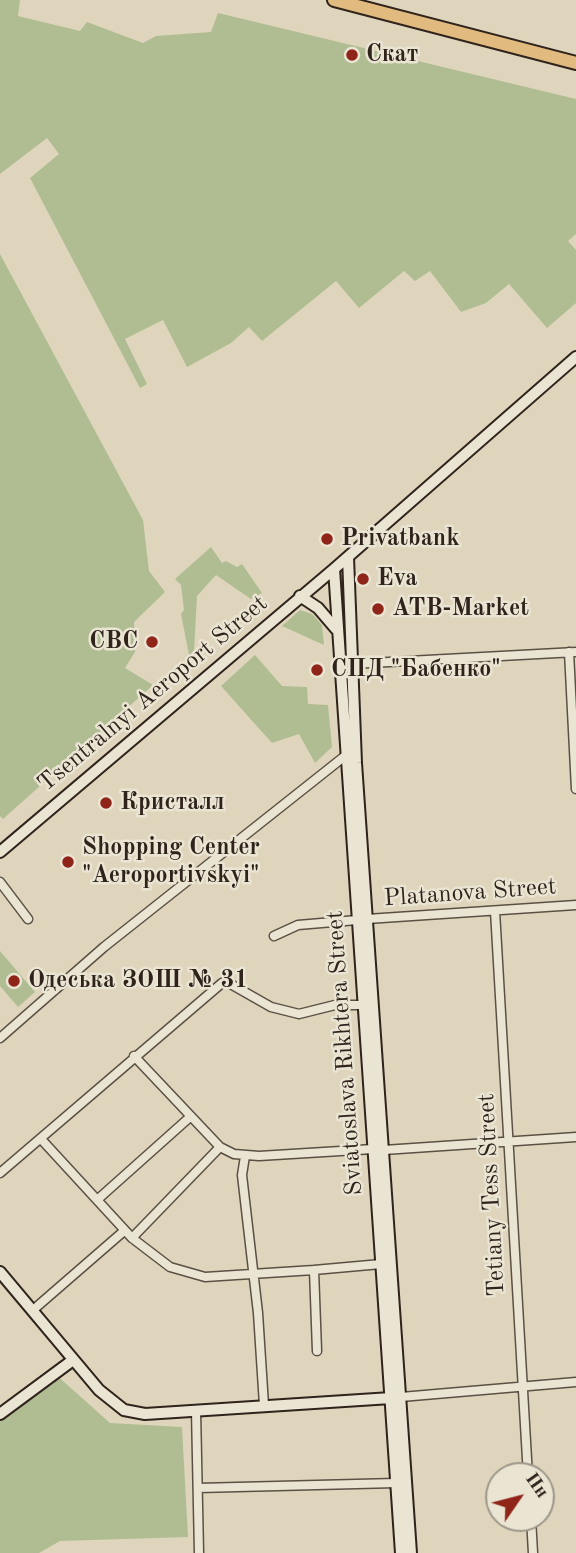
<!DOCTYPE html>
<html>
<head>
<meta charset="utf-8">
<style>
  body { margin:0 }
  #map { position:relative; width:576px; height:1553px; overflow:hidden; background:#dfd5bc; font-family:"Old Standard TT",serif }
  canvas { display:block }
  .north { position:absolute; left:485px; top:1462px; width:70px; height:70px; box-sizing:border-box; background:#eae4d3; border:2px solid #9f978a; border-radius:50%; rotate:55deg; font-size:19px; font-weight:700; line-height:28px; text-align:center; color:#2f231c }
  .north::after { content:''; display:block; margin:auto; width:24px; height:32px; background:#8f2418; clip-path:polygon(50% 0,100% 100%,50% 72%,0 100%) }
</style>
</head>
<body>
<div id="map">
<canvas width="576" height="1553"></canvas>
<div class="north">Пн</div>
</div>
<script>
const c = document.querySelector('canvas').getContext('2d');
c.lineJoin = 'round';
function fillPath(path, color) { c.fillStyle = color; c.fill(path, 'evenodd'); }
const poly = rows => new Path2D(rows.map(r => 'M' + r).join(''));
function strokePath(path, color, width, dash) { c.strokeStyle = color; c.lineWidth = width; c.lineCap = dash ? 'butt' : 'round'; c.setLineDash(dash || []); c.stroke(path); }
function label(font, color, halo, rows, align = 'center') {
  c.font = font + ' "Old Standard TT",serif'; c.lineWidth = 5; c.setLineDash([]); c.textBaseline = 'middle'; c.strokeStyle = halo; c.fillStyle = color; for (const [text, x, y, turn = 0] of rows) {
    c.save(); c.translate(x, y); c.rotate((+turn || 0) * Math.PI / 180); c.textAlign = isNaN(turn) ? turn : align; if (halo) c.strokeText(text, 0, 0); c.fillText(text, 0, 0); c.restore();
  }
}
fillPath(poly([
  [0,0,20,0,18,16,80,31,87,22,143,43,156,36,211,32,218,13,576,99,576,234,568,241,576,250,576,303,547,328,509,284,486,303,461,312,430,271,415,281,404,271,359,308,336,281,262,341,249,327,231,343,187,367,163,320,125,339,147,384,140,388,30,178,59,154,47,138,0,174],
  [0,254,143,520,149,571,165,592,134,622,135,652,125,668,153,685,3,819,0,816],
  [211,547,222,563,226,561,237,567,242,564,262,593,251,599,216,575,197,596,194,651,189,655,181,614,184,610,181,585,175,579],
  [300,610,312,614,322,625,324,645,282,626],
  [255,655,282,686,307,687,308,704,328,705,332,747,315,763,299,734,272,743,221,686],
  [0,951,35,992,18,1007,0,986],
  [53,1372,110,1423,182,1427,188,1537,60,1541,39,1553,0,1553,0,1420]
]), '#b0bd92');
const street = poly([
  [569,652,576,789],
  [352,664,576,652],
  [0,882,28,919],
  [495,911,528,1476],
  [367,919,576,905],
  [274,936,298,925,357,920],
  [0,1038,104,947,345,756],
  [134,1056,220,1147,234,1154,259,1156,373,1149],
  [41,1139,132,1238,170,1267,205,1277,314,1270,317,1351],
  [384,1150,576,1137],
  [245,1156,242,1175,258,1313,264,1405],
  [0,1173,222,983,227,982,271,1007,299,1014,335,1005,363,1005],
  [97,1200,190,1117],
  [132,1238,220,1147],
  [314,1270,381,1264],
  [33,1310,124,1231],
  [401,1397,576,1382],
  [196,1410,199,1553],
  [198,1488,396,1483],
  [531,1518,533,1553]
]);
const secondary = poly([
  [348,557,356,763,411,1553],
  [334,569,401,1553],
  [300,596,318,608,336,629],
  [0,852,334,569,576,357],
  [0,1272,99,1390,124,1410,145,1414,391,1398],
  [0,1414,73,1360]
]);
const primary = poly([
  [334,0,576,63]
]);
strokePath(street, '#5b5044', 11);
strokePath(secondary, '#2f231c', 14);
strokePath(primary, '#2f231c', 16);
strokePath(street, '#eae4d3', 8);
strokePath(secondary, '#eae4d3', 10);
strokePath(primary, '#e0ba7e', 12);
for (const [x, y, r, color] of [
  [352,55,7,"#8f2418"],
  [327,539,7,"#8f2418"],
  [363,579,7,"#8f2418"],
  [378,609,7,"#8f2418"],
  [152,642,7,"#8f2418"],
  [317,670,7,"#8f2418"],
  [106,803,7,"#8f2418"],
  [68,862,7,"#8f2418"],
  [14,981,7,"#8f2418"]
]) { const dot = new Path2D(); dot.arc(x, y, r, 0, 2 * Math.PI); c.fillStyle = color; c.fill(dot); strokePath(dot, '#eae4d3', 2.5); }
label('bold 24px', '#2f231c', '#eae4d3', [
  ["Скат",366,55],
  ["Privatbank",341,539],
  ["Eva",377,579],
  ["ATB-Market",392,609],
  ["СВС",138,642,"right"],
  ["СПД \"Бабенко\"",331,670],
  ["Кристалл",120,803],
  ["Shopping Center",82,848],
  ["\"Aeroportivskyi\"",82,876],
  ["Одеська ЗОШ № 31",28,981]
], 'left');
label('24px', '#2f231c', '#eae4d3', [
  ["Tsentralnyi Aeroport Street",153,694,-40],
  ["Platanova Street",470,893,-4],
  ["Sviatoslava Rikhtera Street",345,1053,-94],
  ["Tetiany Tess Street",492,1195,-93]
]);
</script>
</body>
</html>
